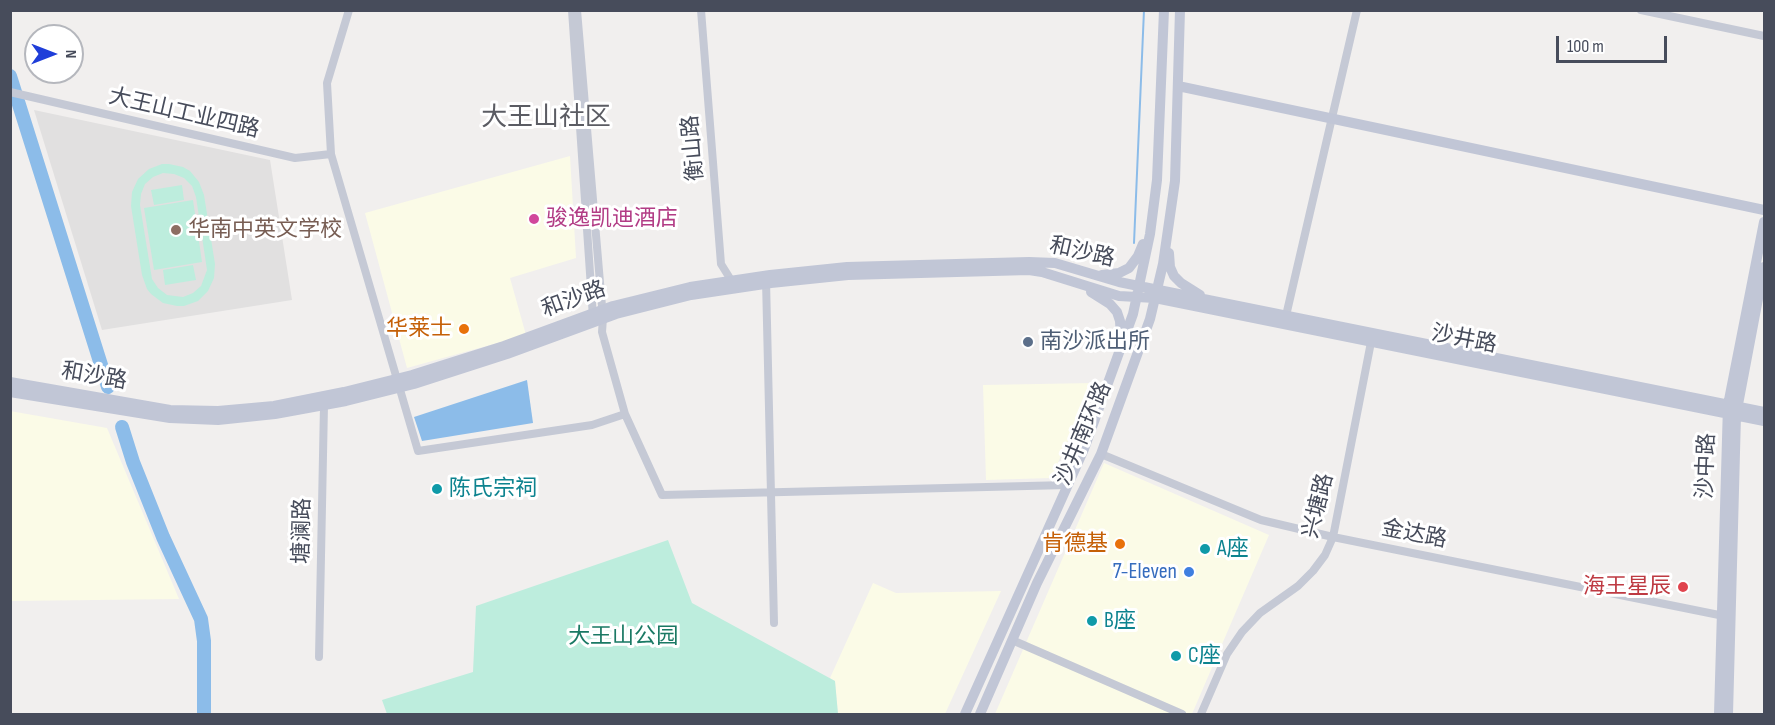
<!DOCTYPE html>
<html>
<head>
<meta charset="utf-8">
<style>
  body { margin:0 }
  #map { position:relative; width:1775px; height:725px; overflow:hidden; background:#f1efee; font-family:"Sofia Sans Condensed",sans-serif }
  canvas { display:block }
  .frame { position:absolute; inset:0; border:12px solid #474c5b; pointer-events:none }
  .north { position:absolute; left:24px; top:24px; width:60px; height:60px; box-sizing:border-box; background:#fff; border:2px solid #b5b7bd; border-radius:50%; rotate:90deg; font-size:16px; font-weight:700; line-height:24px; text-align:center; color:#474c5b }
  .north::after { content:''; display:block; margin:auto; width:21px; height:27px; background:#1f3ed9; clip-path:polygon(50% 0,100% 100%,50% 72%,0 100%) }
  .scale { position:absolute; left:1556px; top:36px; width:111px; height:27px; box-sizing:border-box; border:3px solid #474c5b; border-top:0; padding-left:8px; font-size:18px; line-height:21px; white-space:nowrap; color:#474c5b; -webkit-text-stroke:4px #fff; paint-order:stroke }
</style>
</head>
<body>
<div id="map">
<canvas width="1775" height="725"></canvas>
<div class="frame"></div>
<div class="north">N</div>
<div class="scale">100 m</div>
</div>
<script>
const c = document.querySelector('canvas').getContext('2d');
c.lineJoin = 'round';
function fillPath(path, color) { c.fillStyle = color; c.fill(path, 'evenodd'); }
const poly = rows => new Path2D(rows.map(r => 'M' + r).join(''));
function strokePath(path, color, width, dash) { c.strokeStyle = color; c.lineWidth = width; c.lineCap = dash ? 'butt' : 'round'; c.setLineDash(dash || []); c.stroke(path); }
function label(font, color, halo, rows, align = 'center') {
  c.font = font + ' "Sofia Sans Condensed","Noto Sans SC",sans-serif'; c.lineWidth = 6; c.setLineDash([]); c.textBaseline = 'middle'; c.strokeStyle = halo; c.fillStyle = color; for (const [text, x, y, turn = 0] of rows) {
    c.save(); c.translate(x, y); c.rotate((+turn || 0) * Math.PI / 180); c.textAlign = isNaN(turn) ? turn : align; if (halo) c.strokeText(text, 0, 0); c.fillText(text, 0, 0); c.restore();
  }
}
fillPath(poly([
  [570,156,576,258,510,278,526,335,407,368,365,213],
  [1094,383,1051,478,986,480,983,385],
  [10,411,107,428,179,599,11,601],
  [1104,463,1269,535,1192,714,995,714],
  [873,583,896,593,1001,591,945,714,838,714,835,681,830,678]
]), '#fbfbe7');
fillPath(poly([
  [34,110,270,160,292,300,102,330]
]), '#e1e0e0');
fillPath(poly([
  [162,164,169,164,183,167,190,171,199,182,204,195,215,264,214,278,208,291,198,301,184,306,177,306,163,303,151,294,147,289,142,275,131,206,132,192,138,179,149,169],
  [163,173,174,174,184,178,192,186,196,197,207,270,201,286,193,293,183,297,167,295,158,288,152,279,140,205,141,194,145,184,153,177],
  [182,185,184,200,154,205,151,190],
  [193,200,202,262,154,270,144,208],
  [193,265,196,280,165,285,163,270],
  [668,540,692,603,835,681,838,714,387,714,382,700,473,672,476,606]
]), '#bdeddd');
fillPath(poly([
  [527,380,533,423,422,441,414,417]
]), '#8cbce9');
strokePath(poly([
  [1134,243,1144,10]
]), '#8cbce9', 2);
strokePath(poly([
  [10,76,108,387],
  [122,427,133,462,163,537,201,619,204,641,204,714]
]), '#8cbce9', 14);
strokePath(poly([
  [349,10,327,83,331,154,418,451,592,425,625,414],
  [572,10,593,317],
  [577,10,603,318,602,332,625,414,662,495,1068,485],
  [701,10,721,264,731,280],
  [1641,10,1764,36],
  [10,92,295,158,331,154],
  [766,280,774,623],
  [1285,320,1357,10],
  [1101,454,1261,520,1333,537,1724,616],
  [1012,640,1182,714],
  [319,657,324,405],
  [1201,714,1227,654,1242,632,1260,613,1298,586,1313,571,1325,555,1333,537,1372,337]
]), '#c5c9d5', 8);
strokePath(poly([
  [1178,86,1764,210],
  [1169,253,1170,267,1174,276,1181,283,1200,295],
  [1102,275,1119,273,1129,268,1138,256,1143,244],
  [1091,292,1110,304,1117,312,1120,321,1121,338],
  [10,382,170,410,218,411,274,406,344,392,412,375,504,346,613,306,690,287,770,275,847,267,1029,262,1055,263,1119,282,1764,412],
  [10,392,170,418,218,420,275,414,346,401,414,384,507,354,616,314,691,295,771,283,848,275,1029,270,1042,272,1119,296,1155,298,1764,421],
  [965,714,1084,449,1133,314,1150,234,1157,180,1164,10],
  [980,714,1037,583,1101,454,1150,319,1163,264,1175,181,1180,10],
  [1719,714,1728,405,1764,222],
  [1728,714,1736,415,1764,267]
]), '#c1c6d6', 10);
for (const [x, y, r, color] of [
  [534,219,6,"#d1479c"],
  [176,230,6,"#8d6e63"],
  [464,329,6,"#e8710a"],
  [1028,342,6,"#5c6f8a"],
  [437,489,6,"#0f9aa8"],
  [1120,544,6,"#e8710a"],
  [1205,549,6,"#0f9aa8"],
  [1189,572,6,"#3f7fe0"],
  [1683,587,6,"#e0444e"],
  [1092,621,6,"#0f9aa8"],
  [1176,656,6,"#0f9aa8"]
]) { const dot = new Path2D(); dot.arc(x, y, r, 0, 2 * Math.PI); c.fillStyle = color; c.fill(dot); strokePath(dot, '#fff', 2); }
label('22px', '#474c5b', '#fff', [
  ["大王山工业四路",184,114,13],
  ["衡山路",694,148,-95],
  ["和沙路",1082,253,13],
  ["和沙路",574,300,-20],
  ["沙井路",1464,340,11],
  ["和沙路",94,377,10],
  ["沙井南环路",1084,434,-67],
  ["沙中路",1707,466,-88],
  ["兴塘路",1319,506,-76],
  ["塘澜路",303,531,-89],
  ["金达路",1414,535,11]
]);
label('22px', '#b23c85', '#fff', [
  ["骏逸凯迪酒店",546,219]
], 'left');
label('22px', '#785e54', '#fff', [
  ["华南中英文学校",188,230]
], 'left');
label('22px', '#c56008', '#fff', [
  ["华莱士",452,329],
  ["肯德基",1108,544]
], 'right');
label('22px', '#4e5e75', '#fff', [
  ["南沙派出所",1040,342]
], 'left');
label('22px', '#0d838f', '#fff', [
  ["陈氏宗祠",449,489],
  ["A座",1217,549],
  ["B座",1104,621],
  ["C座",1188,656]
], 'left');
label('22px', '#366cbe', '#fff', [
  ["7-Eleven",1177,572]
], 'right');
label('22px', '#be3a42', '#fff', [
  ["海王星辰",1671,587]
], 'right');
label('22px', '#1a7964', '#fff', [
  ["大王山公园",623,637]
]);
label('26px', '#5b5c63', '#fff', [
  ["大王山社区",546,118]
]);
</script>
</body>
</html>
